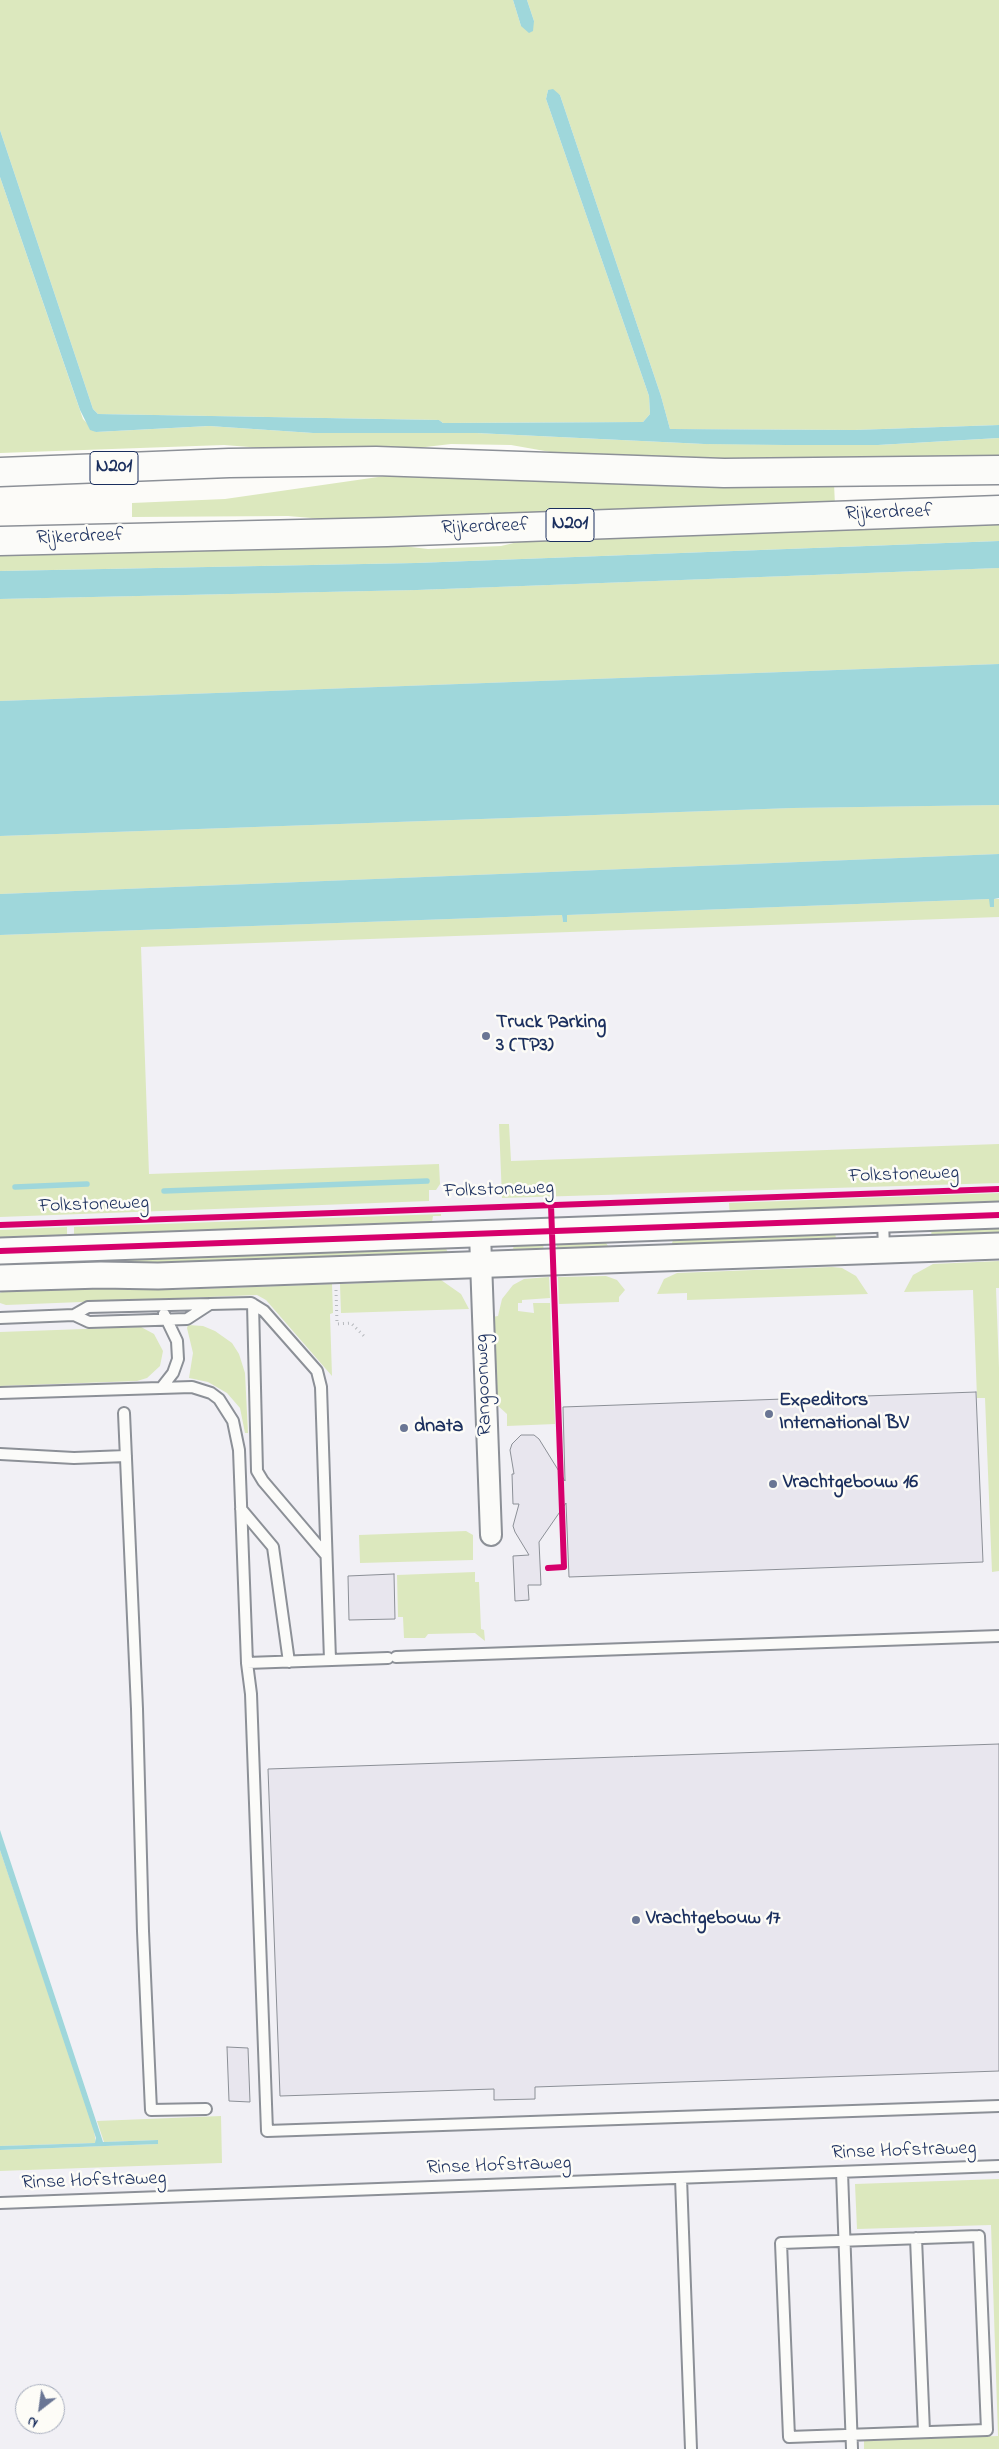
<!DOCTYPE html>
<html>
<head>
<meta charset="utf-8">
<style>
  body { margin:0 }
  #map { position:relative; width:999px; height:2449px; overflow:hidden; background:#fcfbf8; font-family:"Indie Flower",sans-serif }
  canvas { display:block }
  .north { position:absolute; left:15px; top:2384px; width:50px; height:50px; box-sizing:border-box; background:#fdfcf7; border:1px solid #a3aaba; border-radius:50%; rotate:210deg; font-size:14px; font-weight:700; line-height:20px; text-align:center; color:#1b2f5e }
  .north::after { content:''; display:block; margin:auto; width:18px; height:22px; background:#6a7694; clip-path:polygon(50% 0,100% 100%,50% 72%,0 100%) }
</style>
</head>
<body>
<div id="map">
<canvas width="999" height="2449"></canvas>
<div class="north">N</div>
</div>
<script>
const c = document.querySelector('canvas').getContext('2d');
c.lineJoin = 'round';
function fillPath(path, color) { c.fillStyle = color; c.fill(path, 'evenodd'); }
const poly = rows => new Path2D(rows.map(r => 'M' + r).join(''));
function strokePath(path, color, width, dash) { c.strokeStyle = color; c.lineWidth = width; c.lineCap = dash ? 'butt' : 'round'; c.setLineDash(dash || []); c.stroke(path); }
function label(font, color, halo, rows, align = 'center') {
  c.font = font + ' "Indie Flower",sans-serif'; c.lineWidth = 5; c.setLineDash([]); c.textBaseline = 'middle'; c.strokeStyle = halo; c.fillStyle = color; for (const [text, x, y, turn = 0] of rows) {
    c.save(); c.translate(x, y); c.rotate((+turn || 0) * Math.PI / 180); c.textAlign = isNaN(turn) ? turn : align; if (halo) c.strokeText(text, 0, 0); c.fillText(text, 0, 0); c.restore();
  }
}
fillPath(poly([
  [999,568,999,2449,864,2441,864,2449,0,2449,0,599,417,590],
  [25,2394,55,2394,55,2424,25,2424]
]), '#f1f0f5');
fillPath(poly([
  [0,0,513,0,521,26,534,21,527,0,999,0,999,425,854,430,670,429,661,396,560,95,548,90,546,99,649,396,650,414,643,422,443,423,439,420,98,414,93,409,0,130],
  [0,177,83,419,96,432,209,426,313,433,476,433,704,444,878,445,999,438,999,458,876,462,573,456,511,445,451,444,400,450,289,447,288,450,224,445,0,453],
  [413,472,834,483,835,506,370,523,288,516,132,517,132,503,225,499],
  [999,519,999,541,416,563,0,571,0,550,368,542,428,549,501,546,539,537],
  [999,568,999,664,0,701,0,599,417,590],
  [999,805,999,854,0,894,0,836,793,808],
  [990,899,990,907,994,907,994,899,999,899,999,917,141,947,149,1174,439,1164,440,1184,436,1190,429,1190,429,1201,0,1217,0,935,562,915,563,922,566,922,566,915],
  [499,1124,509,1124,511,1161,999,1144,999,1183,502,1198],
  [999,1193,999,1207,730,1217,729,1203],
  [441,1214,441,1216,433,1216,432,1222,405,1228,404,1223,324,1226,324,1231,0,1240,0,1230,67,1227,67,1235,74,1236,74,1227],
  [999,1224,999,1238,933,1236,931,1233,933,1230],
  [835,1232,836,1239,672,1245,672,1243,674,1238],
  [557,1240,604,1240,608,1246,606,1250,557,1254],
  [543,1241,544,1254,514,1252,513,1249,514,1245],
  [445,1246,448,1253,0,1274,0,1260],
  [999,1261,999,1288,996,1288,999,1368,999,1571,992,1572,985,1398,977,1398,973,1290,904,1292,913,1275,933,1264],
  [832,1267,842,1268,856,1276,868,1294,687,1300,687,1293,657,1294,664,1279,677,1273],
  [606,1276,617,1280,625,1290,619,1297,619,1302,559,1304,558,1277],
  [549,1277,550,1298,522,1300,522,1303,518,1303,518,1311,534,1313,533,1303,550,1303,555,1424,507,1426,507,1414,496,1404,492,1317,498,1316,502,1299,513,1285,524,1279],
  [441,1280,461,1294,469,1309,341,1313,340,1284],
  [332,1284,333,1313,330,1314,332,1376,266,1300,257,1295,6,1305,0,1303,0,1293,4,1291,172,1285,173,1290],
  [188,1325,203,1326,215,1331,232,1343,239,1354,245,1373,248,1433,245,1433,240,1408,227,1393,208,1382,189,1378,193,1353,187,1328],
  [141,1327,154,1334,163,1351,160,1366,147,1378,137,1381,0,1386,0,1332],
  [466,1531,473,1535,473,1560,360,1563,359,1535],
  [475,1572,475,1582,479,1582,481,1629,484,1630,485,1641,475,1633,428,1634,425,1638,404,1638,403,1617,398,1617,397,1575],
  [0,1850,93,2125,96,2143,0,2146],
  [221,2116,222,2163,0,2171,0,2150,158,2144,157,2140,104,2142,97,2121],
  [999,2179,999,2449,864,2449,864,2441,998,2436,991,2225,857,2229,855,2184]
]), '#dce8be');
fillPath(poly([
  [513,0,527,0,534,21,533,31,529,33,521,26],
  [553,89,560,95,661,396,670,429,854,430,999,425,999,438,878,445,786,445,704,444,476,433,313,433,209,426,96,432,90,430,80,410,0,177,0,130,93,409,98,414,439,420,443,423,643,422,650,414,649,396,546,99,548,90],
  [999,541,999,568,417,590,0,599,0,571,416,563],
  [999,664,999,805,793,808,0,836,0,701],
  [999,854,999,898,994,899,994,907,990,907,989,899,567,915,567,922,563,922,562,915,0,935,0,894],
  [0,1830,103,2142,158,2140,158,2144,0,2150,0,2146,95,2143,96,2138,0,1850]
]), '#9fd7db');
strokePath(poly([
  [15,1187,87,1184],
  [164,1191,427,1181]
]), '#9fd7db', 5.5);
const building = poly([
  [976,1392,983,1562,569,1577,566,1503,539,1542,541,1585,528,1585,529,1600,515,1601,513,1556,529,1555,515,1532,513,1526,519,1504,513,1504,512,1474,514,1474,510,1450,512,1444,521,1435,534,1435,539,1439,565,1481,563,1407,976,1392],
  [394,1574,395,1619,349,1620,348,1576,394,1574],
  [999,1744,999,2071,535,2087,535,2099,494,2100,494,2089,280,2096,268,1769,999,1744],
  [227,2047,248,2048,250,2102,229,2101,227,2047]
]);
fillPath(building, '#e8e6ee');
strokePath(building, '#8c9097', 1);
const service = poly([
  [883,1220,884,1250],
  [253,1304,257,1471,263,1481,326,1555],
  [74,1315,88,1307,251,1303,264,1311,317,1371,321,1387,330,1660],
  [0,1318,74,1315,89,1322,187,1319,210,1304],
  [162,1387,173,1373,178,1359,177,1341,164,1314],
  [0,1393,192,1387,211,1393,219,1399,233,1421,239,1450,247,1663,251,1694,267,2131,999,2106],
  [124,1413,137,1709,143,1931,151,2110,206,2109],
  [0,1454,74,1458,126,1456],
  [241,1509,273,1547,289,1662],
  [396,1657,999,1636],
  [247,1663,388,1658],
  [842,2172,852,2449],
  [681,2178,691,2449],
  [0,2203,999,2166],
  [979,2236,987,2430,789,2437,781,2243,979,2236],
  [916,2238,924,2432]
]);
const minor = poly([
  [480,1234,491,1535]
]);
const tertiary = poly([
  [0,1251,999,1215],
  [0,1278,101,1275,158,1276,999,1246]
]);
const trunk = poly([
  [0,472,229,463,376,461,724,473,999,470],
  [0,541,387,532,999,510]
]);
strokePath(service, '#8c9097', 14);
strokePath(minor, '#8c9097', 24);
strokePath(tertiary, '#8c9097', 29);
strokePath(trunk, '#8c9097', 31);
strokePath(poly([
  [336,1290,337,1324,351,1323,365,1337]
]), '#b6b9bd', 3, [1, 4]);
strokePath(service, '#fbfbf9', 10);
strokePath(minor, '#fbfbf9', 20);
strokePath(tertiary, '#fbfbf9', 25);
strokePath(trunk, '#fbfbf9', 28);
strokePath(poly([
  [0,1225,999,1189],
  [0,1251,999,1215],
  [548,1568,564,1567,551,1205]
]), '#d6006c', 6);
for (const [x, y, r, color] of [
  [486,1036,5,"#6a7694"],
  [769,1414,5,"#6a7694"],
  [404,1428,5,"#6a7694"],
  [773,1484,5,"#6a7694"],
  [636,1920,5,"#6a7694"]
]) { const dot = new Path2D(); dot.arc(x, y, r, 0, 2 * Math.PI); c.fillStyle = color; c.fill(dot); strokePath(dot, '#fdfcf7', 2); }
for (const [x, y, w] of [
  [114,468,48],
  [570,525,48]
]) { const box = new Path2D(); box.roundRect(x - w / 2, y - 16.5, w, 33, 4); c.fillStyle = '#fdfcf7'; c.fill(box); strokePath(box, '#1b2f5e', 1); }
label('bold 19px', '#1b2f5e', null, [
  ["N201",114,468],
  ["N201",570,525]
]);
label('20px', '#1b2f5e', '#fdfcf7', [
  ["Rijkerdreef",889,514,-2],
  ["Rijkerdreef",485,528,-2],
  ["Rijkerdreef",80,538,-2],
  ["Folkstoneweg",904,1176,-2],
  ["Folkstoneweg",499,1191,-2],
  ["Folkstoneweg",94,1206,-2],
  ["Rangoonweg",485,1385,-92],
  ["Rinse Hofstraweg",904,2152,-2],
  ["Rinse Hofstraweg",499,2167,-2],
  ["Rinse Hofstraweg",94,2182,-2]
]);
label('bold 20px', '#1b2f5e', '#fdfcf7', [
  ["Truck Parking",496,1024],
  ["3 (TP3)",496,1047],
  ["Expeditors",779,1402],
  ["International BV",779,1425],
  ["dnata",414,1428],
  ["Vrachtgebouw 16",783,1484],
  ["Vrachtgebouw 17",646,1920]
], 'left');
</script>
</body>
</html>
